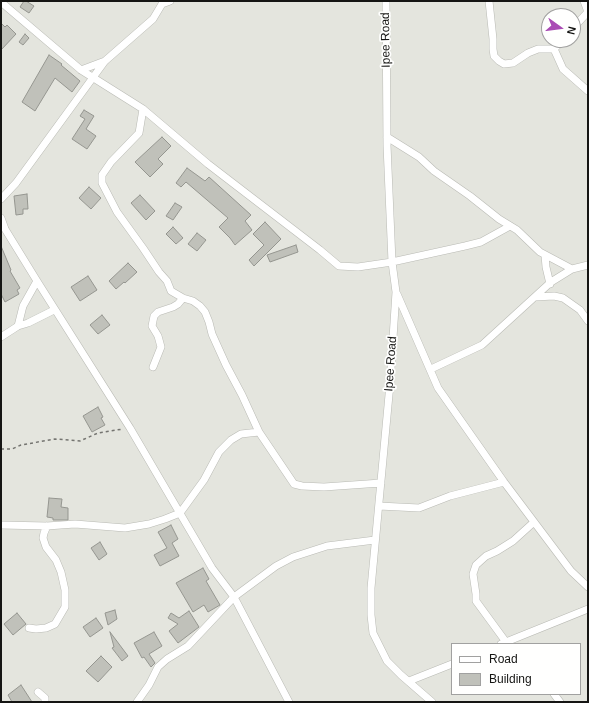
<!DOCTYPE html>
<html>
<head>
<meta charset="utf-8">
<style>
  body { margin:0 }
  #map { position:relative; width:589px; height:703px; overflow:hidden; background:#e4e5de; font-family:Helvetica,sans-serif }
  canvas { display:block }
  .frame { position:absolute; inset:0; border:2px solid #151513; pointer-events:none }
  .legend { position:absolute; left:451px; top:643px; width:130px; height:52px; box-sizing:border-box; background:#fffffe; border:1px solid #a1a1a0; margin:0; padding:5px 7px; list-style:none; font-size:12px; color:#151513 }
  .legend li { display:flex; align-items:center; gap:8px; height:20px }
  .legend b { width:20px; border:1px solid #a1a1a0 }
  .north { position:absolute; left:541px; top:8px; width:40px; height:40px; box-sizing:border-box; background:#fffffe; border:1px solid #a1a1a0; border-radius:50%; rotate:104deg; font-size:11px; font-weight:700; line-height:16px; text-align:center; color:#151513 }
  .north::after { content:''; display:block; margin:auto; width:14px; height:18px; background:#aa4cb5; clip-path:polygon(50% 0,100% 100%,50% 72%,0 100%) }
</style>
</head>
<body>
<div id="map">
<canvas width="589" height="703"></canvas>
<div class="frame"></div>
<ul class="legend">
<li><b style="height:5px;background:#fff"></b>Road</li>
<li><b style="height:11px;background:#c0c1ba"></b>Building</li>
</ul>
<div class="north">N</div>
</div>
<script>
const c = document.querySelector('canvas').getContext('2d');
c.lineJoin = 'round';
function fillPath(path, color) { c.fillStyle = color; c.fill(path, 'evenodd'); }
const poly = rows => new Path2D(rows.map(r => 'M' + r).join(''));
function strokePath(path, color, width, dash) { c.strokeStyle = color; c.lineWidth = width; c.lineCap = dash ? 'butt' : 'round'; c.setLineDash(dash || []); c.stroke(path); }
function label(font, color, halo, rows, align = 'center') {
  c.font = font + ' Helvetica,sans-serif'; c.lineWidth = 3.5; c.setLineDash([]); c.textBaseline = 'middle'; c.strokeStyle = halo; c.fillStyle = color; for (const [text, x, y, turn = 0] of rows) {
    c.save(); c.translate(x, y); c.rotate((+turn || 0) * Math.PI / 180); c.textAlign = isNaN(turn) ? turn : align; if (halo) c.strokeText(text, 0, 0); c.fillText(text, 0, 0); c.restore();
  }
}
const building = poly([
  [24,1,26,1,34,6,29,13,20,7,24,1],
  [1,23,5,27,7,25,16,34,1,50,1,23],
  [25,34,29,38,23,45,19,42,25,34],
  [49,55,62,64,61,65,80,81,72,92,55,78,35,111,22,102,49,55],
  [84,110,94,116,86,129,96,136,87,149,72,139,85,119,80,116,84,110],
  [162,137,171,146,158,159,163,164,150,177,135,162,162,137],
  [187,168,205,181,209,177,251,215,245,221,252,230,235,245,230,238,219,227,228,218,186,182,181,187,176,183,187,168],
  [89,187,101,198,91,209,79,198,89,187],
  [27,194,28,209,23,209,23,214,16,215,14,196,27,194],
  [140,195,155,211,146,220,131,203,140,195],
  [175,203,182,207,173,220,166,216,175,203],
  [265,222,281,239,254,266,249,260,264,245,253,234,265,222],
  [173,227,183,238,176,244,166,234,173,227],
  [197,233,206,240,197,251,188,244,197,233],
  [296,245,298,252,270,262,267,255,296,245],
  [1,246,11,270,10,271,20,288,17,290,19,294,5,302,1,294,1,246],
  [128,263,137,272,125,283,124,282,116,289,109,281,128,263],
  [88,276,97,290,80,301,71,287,88,276],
  [102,315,110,325,98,334,90,325,102,315],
  [98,407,103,417,101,418,105,425,92,432,83,416,98,407],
  [49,498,62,499,61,507,68,508,68,520,53,520,53,518,47,517,49,498],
  [171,525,178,539,172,543,179,556,160,566,154,555,167,548,158,532,171,525],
  [100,542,107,554,99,560,91,548,100,542],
  [203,568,209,579,206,581,220,605,208,612,204,605,193,612,176,583,203,568],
  [115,610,117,619,108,625,105,613,115,610],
  [189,611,199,627,178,643,169,631,178,624,168,618,171,613,179,618,189,611],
  [17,613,26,624,13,635,4,624,17,613],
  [96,618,103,628,90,637,83,627,96,618],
  [110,632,128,656,122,661,112,648,114,647,110,632],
  [154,632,162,646,149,654,155,663,151,667,144,657,142,658,134,643,154,632],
  [101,656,112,667,98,682,86,671,101,656],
  [21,685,32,702,12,702,8,695,21,685]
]);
fillPath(building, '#c0c1ba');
strokePath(building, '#959690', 1);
const street = poly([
  [386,1,387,145,392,262,396,292,390,384,371,588,371,615,373,633,387,661,401,675,432,702],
  [489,1,493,39,493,49,494,56,499,61,504,64,513,63,528,53,538,49,554,49,563,40],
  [584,1,588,12],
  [1,2,81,70,143,109,208,164,320,250,339,266,358,267,392,262,465,246,481,242,510,226],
  [573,28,588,12],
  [554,49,563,69,588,91],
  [81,70,105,61],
  [143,109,139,133,111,162,102,175,102,183,117,212,143,248,159,272,167,281,171,291,183,298,193,301,200,306,205,312,209,322,212,334,226,365,242,395,259,432,294,484,302,486,324,487,381,483],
  [387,137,419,157,434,171,470,196,499,219,517,230,540,252,572,269],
  [1,199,16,183,105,61,153,19,162,4,170,1],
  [1,218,5,229,37,281,130,428,212,568,234,597,289,702],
  [545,255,546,267,550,284],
  [397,294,438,388,504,482,571,571,588,587],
  [535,297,554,296,563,298,580,310,588,321],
  [18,326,23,306,37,281],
  [1,337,18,326,28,323,54,310],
  [153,367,161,347,158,336,152,326,154,316,158,312,173,307,178,304,183,298],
  [431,369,482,345,551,282,572,269,588,265],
  [379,506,419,508,450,496,504,482],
  [1,525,47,526,75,524,125,528,149,524,165,519,180,513,204,480,219,452,231,440,241,434,259,432],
  [29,628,36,629,46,628,55,624,65,607,65,590,61,572,56,560,46,547,43,538,44,533,47,526],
  [506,642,476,601,476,594,473,574,476,565,486,556,497,551,513,541,534,522],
  [501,644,588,609],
  [409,681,452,664],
  [38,692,45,698,45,702],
  [554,694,560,702],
  [137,702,149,685,158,667,167,659,188,646,234,597,276,566,293,557,327,546,375,540]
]);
strokePath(street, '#b9bab4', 8);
strokePath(poly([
  [1,449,12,449,21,445,55,439,80,441,98,433,123,429]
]), '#747470', 1.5, [3, 3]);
strokePath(street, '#fff', 7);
label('12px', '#151513', '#fffffe', [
  ["Ipee Road",386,40,-91],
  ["Ipee Road",391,364,-86]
]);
</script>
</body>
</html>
